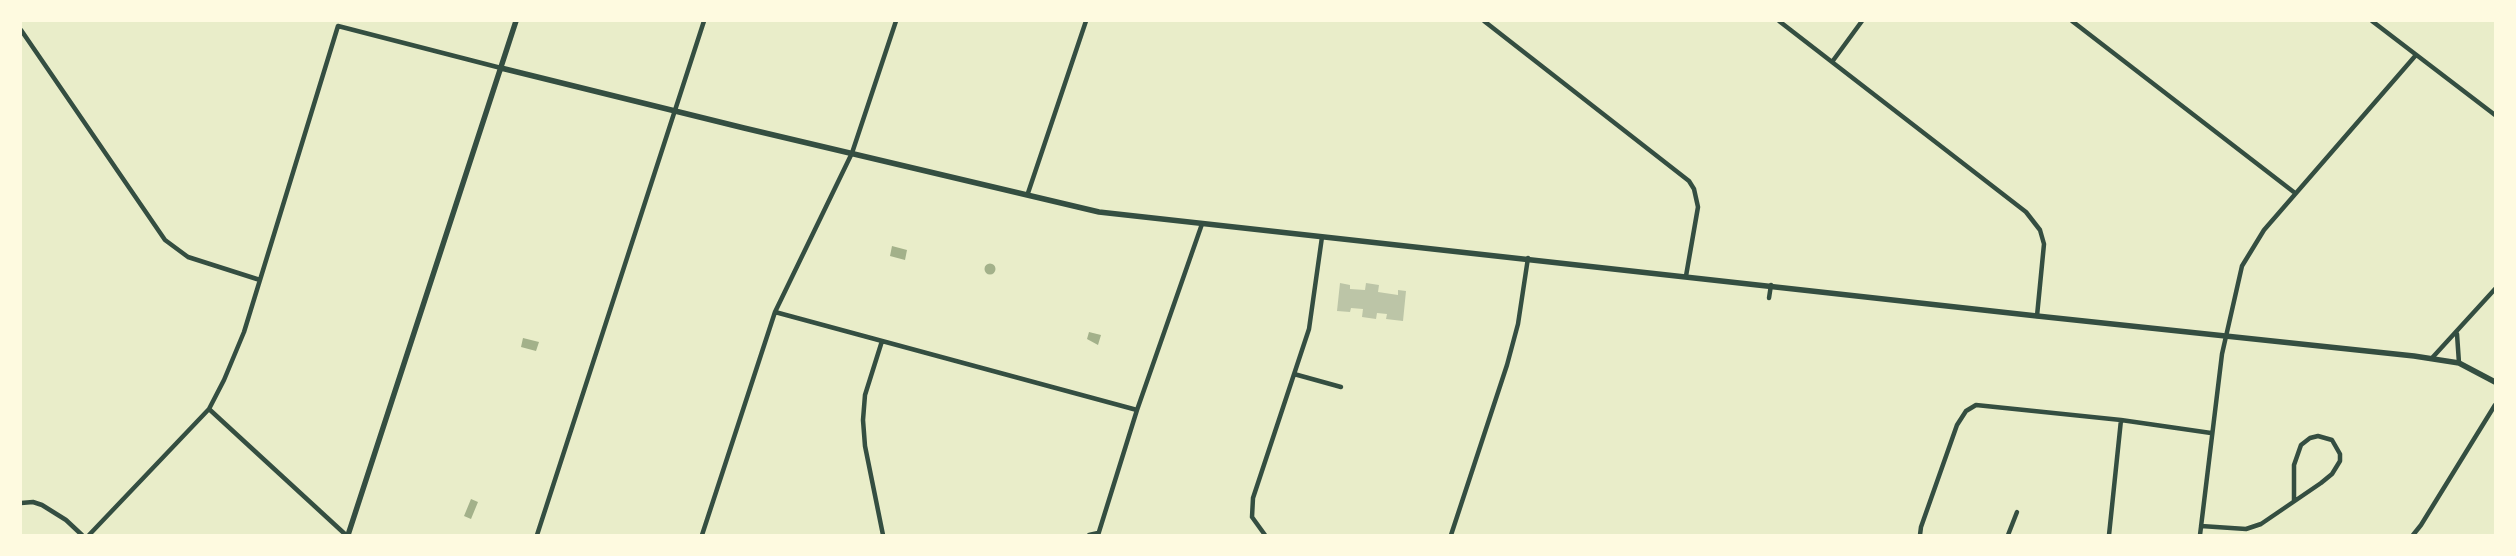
<!DOCTYPE html>
<html>
<head>
<meta charset="utf-8">
<style>
  body { margin:0 }
  #map { position:relative; width:2516px; height:556px; overflow:hidden; background:#e9edc9; font-family:Mulish,sans-serif }
  canvas { display:block }
  .frame { position:absolute; inset:0; border:22px solid #fefae0; pointer-events:none }
</style>
</head>
<body>
<div id="map">
<canvas width="2516" height="556"></canvas>
<div class="frame"></div>
</div>
<script>
const c = document.querySelector('canvas').getContext('2d');
c.lineJoin = 'round';
function fillPath(path, color) { c.fillStyle = color; c.fill(path, 'evenodd'); }
const poly = rows => new Path2D(rows.map(r => 'M' + r).join(''));
function strokePath(path, color, width, dash) { c.strokeStyle = color; c.lineWidth = width; c.lineCap = dash ? 'butt' : 'round'; c.setLineDash(dash || []); c.stroke(path); }
fillPath(poly([
  [892,246,907,250,905,260,890,256],
  '984.5 269a5.5 5.5 0 1 1 11 0a5.5 5.5 0 1 1-11 0Z',
  [1089,332,1101,335,1098,345,1087,339],
  [523,338,539,342,536,351,521,347],
  [471,499,478,502,471,519,464,516]
]), '#a3b18a');
fillPath(poly([
  [1340,283,1350,285,1350,289,1365,290,1366,283,1379,285,1378,292,1398,295,1398,290,1406,291,1403,321,1386,319,1387,314,1377,313,1376,319,1362,317,1363,309,1351,308,1350,312,1337,311]
]), '#bcc5a7');
strokePath(poly([
  [1484,21,1689,181,1694,189,1698,207,1686,276],
  [1779,21,2026,212,2040,230,2044,244,2037,316],
  [2072,21,2295,193],
  [2372,21,2495,115],
  [338,26,501,68],
  [21,30,165,240,188,257,260,280],
  [1832,62,1862,21],
  [1028,193,1086,21],
  [1769,298,1771,285],
  [775,312,1137,410],
  [2457,334,2459,363],
  [882,341,865,395,863,420,865,446,883,535],
  [2432,358,2495,289],
  [1294,374,1341,387],
  [209,409,346,535],
  [21,503,33,502,42,505,66,520,82,535],
  [2201,526,2246,529,2261,524,2321,483,2332,474,2340,461,2340,454,2332,440,2318,436,2310,438,2301,445,2294,465,2294,501],
  [89,535,209,409,224,380,244,332,338,26],
  [537,535,704,21],
  [702,535,775,312,852,153,896,21],
  [1089,535,1098,533],
  [1098,535,1137,410,1202,224],
  [1265,535,1252,517,1253,498,1309,329,1322,237],
  [1451,535,1507,365,1518,324,1528,258],
  [1920,535,1921,527,1957,425,1966,411,1976,405,2121,420,2211,433],
  [2008,535,2017,512],
  [2109,535,2121,420],
  [2200,535,2222,354,2242,266,2264,230,2416,55],
  [2413,535,2421,525,2495,405]
]), '#344e41', 4.5);
strokePath(poly([
  [501,68,744,128,1099,212,2037,316,2414,356,2459,363,2495,382],
  [348,535,516,21]
]), '#344e41', 5.5);
</script>
</body>
</html>
